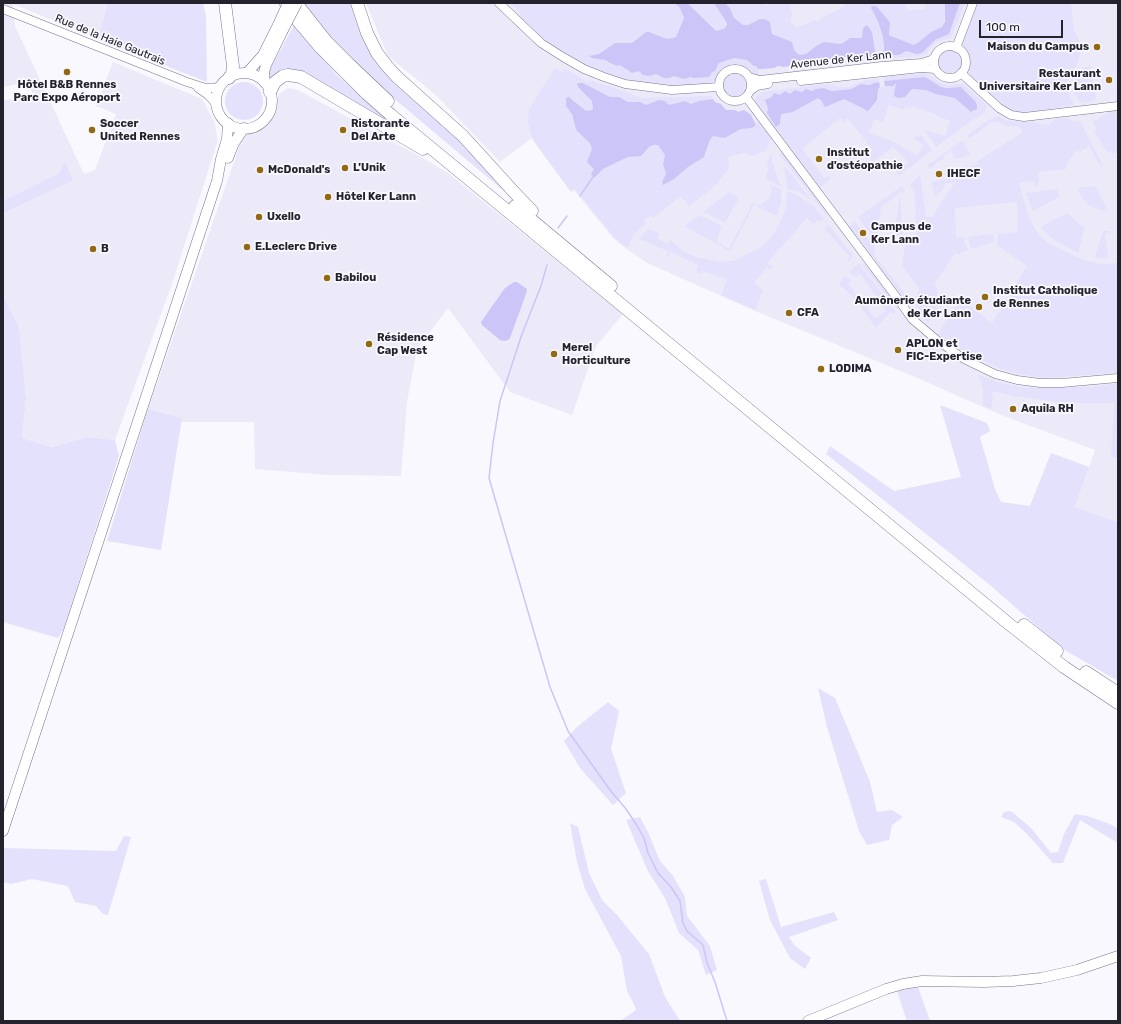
<!DOCTYPE html>
<html>
<head>
<meta charset="utf-8">
<style>
  body { margin:0 }
  #map { position:relative; width:1121px; height:1024px; overflow:hidden; background:#f9f8fe; font-family:Rubik,sans-serif }
  canvas { display:block }
  .frame { position:absolute; inset:0; border:4px solid #24232d; pointer-events:none }
  .scale { position:absolute; left:979px; top:20px; width:84px; height:18px; box-sizing:border-box; border:2px solid #24232d; border-top:0; padding-left:5px; font-size:12px; line-height:14px; white-space:nowrap; color:#24232d; -webkit-text-stroke:3px #f9f8fe; paint-order:stroke }
</style>
</head>
<body>
<div id="map">
<canvas width="1121" height="1024"></canvas>
<div class="frame"></div>
<div class="scale">100 m</div>
</div>
<script>
const c = document.querySelector('canvas').getContext('2d');
c.lineJoin = 'round';
function fillPath(path, color) { c.fillStyle = color; c.fill(path, 'evenodd'); }
const poly = rows => new Path2D(rows.map(r => 'M' + r).join(''));
function strokePath(path, color, width, dash) { c.strokeStyle = color; c.lineWidth = width; c.lineCap = dash ? 'butt' : 'round'; c.setLineDash(dash || []); c.stroke(path); }
function label(font, color, halo, rows, align = 'center') {
  c.font = font + ' Rubik,sans-serif'; c.lineWidth = 3.5; c.setLineDash([]); c.textBaseline = 'middle'; c.strokeStyle = halo; c.fillStyle = color; for (const [text, x, y, turn = 0] of rows) {
    c.save(); c.translate(x, y); c.rotate((+turn || 0) * Math.PI / 180); c.textAlign = isNaN(turn) ? turn : align; if (halo) c.strokeText(text, 0, 0); c.fillText(text, 0, 0); c.restore();
  }
}
fillPath(poly([
  [3,3,108,3,98,39,13,4,15,26,84,174,95,170,116,114,96,106,113,62,202,99,214,121,218,140,172,284,115,440,87,437,52,447,22,438,26,399,19,326,3,296,3,100,27,98,38,102,23,76,19,84,3,87],
  [366,3,1118,3,1118,522,1075,507,1095,450,1001,415,922,380,753,310,647,263,624,247,613,238,573,189,555,170,532,138,500,162,437,96,388,56],
  [288,88,298,90,421,157,448,173,623,314,596,346,572,415,510,392,448,308,417,349,407,402,401,476,328,475,255,469,254,422,182,422,182,418,148,409,243,136,257,131,269,124,279,94]
]), '#eceaf9');
fillPath(poly([
  [108,3,203,3,206,16,207,82,98,39],
  [304,3,352,3,358,25,367,46,446,124,511,197,385,91,330,37,304,5],
  [512,3,675,3,680,8,684,18,676,37,668,39,659,36,649,32,646,32,632,43,615,43,599,54,595,55,609,63,617,66,620,64,632,73,639,71,641,73,650,76,656,74,658,76,673,76,676,78,709,77,712,72,715,70,721,62,734,58,745,59,758,69,759,78,753,76,741,67,734,67,724,71,713,85,672,87,627,82,597,72,547,44,519,20,521,15],
  [687,3,714,3,727,23,726,28,719,31,716,31],
  [725,3,764,3,767,6,772,3,798,3,790,6,793,15,790,18,791,22,795,26,798,27,815,20,817,21,820,20,820,18,841,9,846,3,906,3,906,10,925,9,925,3,945,3,945,15,944,24,942,27,931,32,919,42,914,45,889,35,890,23,876,6,871,8,878,21,883,37,883,52,875,52,872,32,867,25,863,28,862,38,850,38,843,43,840,44,824,42,816,46,806,54,799,55,794,50,792,42,772,34,770,22,765,19,760,19,748,25,743,25,734,18,730,8],
  [960,3,965,3,951,38,936,42,925,55,882,60,882,57,892,55,898,55,906,51,913,54,924,52,928,46,935,40,949,34],
  [977,3,1071,3,1074,31,1079,40,1081,48,1078,63,1065,84,1073,102,1073,105,1018,114,1013,113,972,79,969,74,968,58,961,41,974,7],
  [294,25,338,76,415,141,304,76,269,86,269,71],
  '936 62a13 13 0 1 1 26 0a13 13 0 1 1-26 0Z',
  [1091,66,1096,98,1094,101,1080,103,1071,87,1072,84,1081,73,1083,68],
  [555,68,562,72,565,69,588,82,589,80,630,93,641,98,712,96,713,99,699,101,691,104,685,101,669,105,665,101,655,101,645,105,640,102,628,102,619,97,610,97,583,83,594,104,593,108,592,110,586,111,572,98,567,108,572,114,574,127,579,133,588,140,590,143,592,149,588,161,594,169,591,174,594,177,603,169,628,157,634,157,653,145,658,145,665,154,663,164,666,174,663,180,674,179,688,167,706,155,711,138,715,136,725,138,729,137,741,129,752,128,759,121,772,138,766,150,753,156,744,153,728,157,729,169,722,176,716,185,689,206,681,196,653,218,651,215,644,220,646,224,635,233,631,239,627,248,615,238,575,189,571,192,535,143,530,133,528,120,529,109],
  '723 85a13 13 0 1 1 26 0a13 13 0 1 1-26 0Z',
  [925,73,931,76,940,83,947,85,963,84,985,103,986,107,985,111,983,114,971,121,936,147,924,130,945,136,950,121,935,115,935,114,911,106,910,109,905,107,904,110,889,105,883,122,874,119,869,133,892,141,917,156,924,145,913,138,918,135,919,137,921,135,932,150,899,176,896,172,908,163,902,155,893,147,873,162,868,155,873,150,848,118,844,122,840,118,802,149,825,179,829,176,831,179,820,187,769,123,756,102,755,99,761,92,827,84,840,87,848,87,866,80,879,79,879,82,874,83,870,85,864,84,851,89,843,90,831,91,824,88,815,89,813,91,809,89,802,92,797,90,790,94,785,91,780,95,775,93,768,104,768,110,781,122,781,114,794,112,818,98,829,107,844,99,868,111,879,87,897,84,895,97,898,98,905,97,912,89,926,90,935,94,955,98,960,101,965,107,973,112,977,109,977,105,975,101,963,88,941,87,927,78,924,77,884,81,885,77],
  '225 101a19 19 0 1 1 38 0a19 19 0 1 1-38 0Z',
  [1111,111,1118,111,1118,151,1113,154,1110,151,1107,152,1094,131,1097,129,1093,122],
  [999,116,1005,120,1015,122,1027,121,1049,125,1055,119,1069,118,1071,121,1080,121,1102,164,1100,165,1089,146,1080,152,1078,149,1068,162,1066,169,1038,172,1039,185,1035,186,1034,181,1019,183,1028,215,1033,226,1040,236,1048,243,1072,255,1088,261,1103,264,1118,263,1118,373,1041,378,1015,373,996,367,974,357,958,348,938,334,960,300,992,323,1013,291,1012,290,1027,266,997,245,998,234,1018,232,1017,202,955,208,956,237,963,237,968,250,961,252,959,255,955,253,934,285,937,288,938,310,928,323,915,304,919,291,919,288,902,266,905,244,917,246,915,193,910,185,920,175,926,217,932,217,955,182,944,184,945,186,941,191,935,197,932,182,954,178,953,171,977,165,977,162,982,158,1022,133,1020,127,1007,126,998,122,992,122,970,138,968,135,984,123,995,117],
  [963,140,965,147,971,155,954,159,951,150,944,156,944,158,929,169,928,165],
  [782,152,828,212,827,216,779,154],
  [772,153,772,161,781,187,766,178,768,168,767,162],
  [65,162,73,180,3,213,3,201,58,174],
  [785,166,811,200,799,192,788,189,784,169],
  [770,184,781,190,781,202,777,216,756,206,757,204,760,205,769,199,772,191],
  [902,186,905,192,900,193,881,207,877,235,875,232,871,235,858,217],
  [1095,186,1108,211,1100,210,1088,205,1082,198,1078,188],
  [1057,189,1059,197,1033,211,1026,193],
  [787,191,797,195,813,206,824,218,820,222,817,220,814,224,807,218,767,263,773,267,771,269,767,267,754,282,763,290,755,310,721,295,727,279,702,271,700,274,696,272,698,265,671,252,668,257,667,256,668,251,639,239,646,231,649,229,659,233,657,238,668,244,670,240,683,251,695,257,721,262,733,261,754,251,763,246,773,235,779,225,786,208],
  [729,192,739,198,725,223,704,212],
  [900,195,903,234,896,236,894,234],
  [753,203,755,203,730,251,684,226,700,215,722,226,716,242,729,249],
  [1067,213,1079,224,1085,226,1078,253,1054,240,1040,227],
  [854,221,875,248,874,255,908,298,905,300,854,232,851,234,849,230,850,226],
  [828,224,853,256,849,261,848,260,850,257,825,229],
  [1103,231,1109,231,1110,233,1105,233,1108,258,1095,258],
  [993,234,994,242,971,249,968,237],
  [859,263,896,312,893,314,891,311,876,328,859,304,849,293,839,284,845,276,851,281,848,284,852,289,854,288,853,290,864,305,868,303,870,306,867,308,875,319,886,311,878,300,875,302,873,300,877,297,860,274,856,277,849,272],
  [861,263,864,264,874,275,875,275,899,307,898,310],
  [3,296,19,326,26,399,22,438,52,447,87,437,115,440,119,456,64,628,58,638,3,622],
  [977,374,997,382,1024,388,1092,387,1118,383,1118,459,1111,456,1114,403,1067,403,1013,396,992,391,993,399,991,409,983,405,983,392,981,381],
  [940,405,987,423,990,431,980,437,995,489,1001,502,1030,506,1051,453,1089,467,1075,507,1118,522,1118,681,1063,649,990,585,826,454,830,446,894,491,961,477],
  [148,409,182,418,161,550,107,541],
  [818,688,835,698,870,782,877,812,892,810,903,817,892,825,889,840,867,845,859,831,827,727],
  [608,702,619,711,611,749,626,793,613,805,580,768,564,741,577,727],
  [1011,811,1031,828,1051,853,1058,852,1064,834,1075,814,1087,816,1110,824,1118,829,1118,843,1080,820,1063,863,1053,863,1028,835,1014,822,1001,817,1004,812],
  [640,817,648,832,660,861,673,876,685,897,687,916,710,946,717,970,706,975,698,950,679,933,666,900,648,871,626,820],
  [570,823,578,827,589,873,602,900,617,915,649,954,665,997,680,1021,620,1021,636,1010,635,1006,627,991,621,956,585,889,577,862],
  [124,836,131,837,108,915,103,914,96,906,75,902,68,886,32,879,11,884,3,882,3,848,116,851],
  [766,879,781,927,834,912,838,920,789,937,794,945,811,958,805,969,790,958,770,920,759,881],
  [918,987,930,1021,907,1021,897,991]
]), '#e3e1fb');
fillPath(poly([
  [675,3,687,3,716,31,724,29,727,25,727,23,714,3,725,3,730,8,734,18,743,25,748,25,760,19,765,19,770,22,772,34,792,42,794,50,799,55,806,54,816,46,824,42,840,44,843,43,850,38,862,38,863,28,867,25,872,32,875,52,876,52,877,57,869,58,866,57,859,59,851,57,839,57,813,65,809,63,805,65,799,64,792,67,789,66,784,67,778,66,774,68,763,69,758,69,756,66,754,66,747,60,734,58,719,63,715,71,712,72,709,77,693,78,691,77,684,79,673,76,670,78,664,78,656,74,650,76,643,75,639,71,632,73,620,65,617,66,610,63,605,60,592,58,589,56,599,54,615,43,632,43,646,32,649,32,659,36,668,39,676,37,684,18,680,8],
  [945,3,960,3,949,34,935,40,922,53,916,54,906,51,899,55,892,55,882,57,881,52,883,51,884,49,883,37,878,21,871,8,872,6,876,6,888,20,890,23,889,35,891,36,914,45,919,42,931,32,942,27,945,22],
  [924,77,927,78,941,87,947,88,961,87,975,101,977,105,977,109,971,112,955,98,935,94,926,90,912,89,905,97,898,98,894,96,895,88,896,84,894,84,894,86,885,86,884,81],
  [879,82,880,87,878,89,877,100,868,111,844,99,826,107,824,106,822,101,818,98,793,112,781,114,780,124,777,126,776,127,767,113,768,108,765,100,772,97,774,93,780,95,785,91,790,94,795,90,802,92,806,89,813,91,815,89,824,88,831,91,843,90,851,89,861,84,870,85,874,83],
  [577,83,583,83,610,97,619,97,628,102,640,102,646,105,659,100,665,101,669,105,685,101,691,104,699,101,713,99,715,102,721,104,726,110,735,110,738,112,744,110,751,115,756,125,752,128,741,129,725,138,713,136,710,140,704,157,688,167,674,179,663,185,662,182,666,174,663,164,665,155,658,145,653,145,649,147,641,156,628,157,603,169,594,178,591,174,594,169,587,162,592,149,590,143,576,130,572,114,566,106,566,98,569,97,586,111,592,110,593,108,592,101,578,87],
  [514,282,517,282,527,289,526,294,510,338,508,340,504,341,500,340,482,325,481,322,505,288]
]), '#cbc5f8');
strokePath(poly([
  [580,196,593,177],
  [558,228,567,216],
  [547,265,541,286,522,334,500,401,493,443,489,478,550,687,568,731,610,790,626,809,636,824,644,838,648,853,658,873,671,887,680,901,683,923,687,931,703,945,707,963,715,982,727,1021]
]), '#cbc5f8', 1.5);
const minor = poly([
  [499,3,541,43,563,57,584,69,604,77,625,84,672,90,719,87],
  [3,9,187,82,206,88,215,88,221,85],
  '934 62a16 16 0 1 1 32 0a16 16 0 1 1-32 0Z',
  [956,48,973,3],
  '719 85a16 16 0 1 1 32 0a16 16 0 1 1-32 0Z',
  [961,73,999,108,1011,115,1024,117,1118,106],
  [749,77,760,80,882,66,921,63,931,60,935,57],
  [801,81,921,68,935,69],
  [198,88,208,95,217,105],
  [750,91,757,86,768,84],
  [746,97,903,306,912,319,938,341,964,359,995,374,1017,380,1040,383,1062,383,1118,378]
]);
const major = poly([
  [247,73,263,55,278,25],
  '216 101a28 28 0 1 1 56 0a28 28 0 1 1-56 0Z',
  [265,83,264,72,266,65,282,32],
  [228,158,234,143,244,128],
  [3,831,217,181,221,159,227,139,228,123],
  [808,1021,886,989,903,984,922,981,984,982,1013,981,1041,978,1077,970,1118,956]
]);
const highway = poly([
  [225,3,233,66,232,74,229,78],
  [296,3,326,41,349,64,388,101],
  [357,3,367,33,377,53,387,66,397,77,463,136,513,191,532,211],
  [286,4,298,21,320,47,367,94,391,115,1009,624,1064,667,1118,703],
  [270,92,275,82,283,76,288,75,301,77,423,149],
  [515,206,611,286],
  [1024,625,1057,651],
  [1086,672,1118,693]
]);
strokePath(minor, '#77748e', 9);
strokePath(major, '#77748e', 11);
strokePath(highway, '#77748e', 13);
strokePath(minor, '#fff', 8);
strokePath(major, '#fff', 10);
strokePath(highway, '#fff', 12);
const majorBridge = poly([
  [278,25,288,3],
  [282,32,297,3]
]);
strokePath(majorBridge, '#77748e', 11, []);
strokePath(majorBridge, '#fff', 10);
for (const [x, y, r, color] of [
  [1097,47,4,"#916911"],
  [67,72,4,"#916911"],
  [1109,80,4,"#916911"],
  [92,130,4,"#916911"],
  [343,130,4,"#916911"],
  [819,159,4,"#916911"],
  [345,168,4,"#916911"],
  [260,170,4,"#916911"],
  [939,174,4,"#916911"],
  [328,197,4,"#916911"],
  [259,217,4,"#916911"],
  [863,233,4,"#916911"],
  [247,247,4,"#916911"],
  [93,249,4,"#916911"],
  [327,278,4,"#916911"],
  [985,297,4,"#916911"],
  [979,307,4,"#916911"],
  [789,313,4,"#916911"],
  [369,344,4,"#916911"],
  [898,350,4,"#916911"],
  [554,354,4,"#916911"],
  [821,369,4,"#916911"],
  [1013,409,4,"#916911"]
]) { const dot = new Path2D(); dot.arc(x, y, r, 0, 2 * Math.PI); c.fillStyle = color; c.fill(dot); strokePath(dot, '#f9f8fe', 1.5); }
label('11px', '#24232d', '#f9f8fe', [
  ["Rue de la Haie Gautrais",110,40,22],
  ["Avenue de Ker Lann",841,60,-6]
]);
label('bold 11px', '#24232d', '#f9f8fe', [
  ["Maison du Campus",1089,47,"right"],
  ["Restaurant",1101,74,"right"],
  ["Universitaire Ker Lann",1101,87,"right"],
  ["Hôtel B&B Rennes",67,85,"center"],
  ["Parc Expo Aéroport",67,98,"center"],
  ["Soccer",100,124],
  ["United Rennes",100,137],
  ["Ristorante",351,124],
  ["Del Arte",351,137],
  ["Institut",827,153],
  ["d'ostéopathie",827,166],
  ["L'Unik",353,168],
  ["McDonald's",268,170],
  ["IHECF",947,174],
  ["Hôtel Ker Lann",336,197],
  ["Uxello",267,217],
  ["Campus de",871,227],
  ["Ker Lann",871,240],
  ["E.Leclerc Drive",255,247],
  ["B",101,249],
  ["Babilou",335,278],
  ["Institut Catholique",993,291],
  ["de Rennes",993,304],
  ["Aumônerie étudiante",971,301,"right"],
  ["de Ker Lann",971,314,"right"],
  ["CFA",797,313],
  ["Résidence",377,338],
  ["Cap West",377,351],
  ["APLON et",906,344],
  ["FIC-Expertise",906,357],
  ["Merel",562,348],
  ["Horticulture",562,361],
  ["LODIMA",829,369],
  ["Aquila RH",1021,409]
], 'left');
</script>
</body>
</html>
